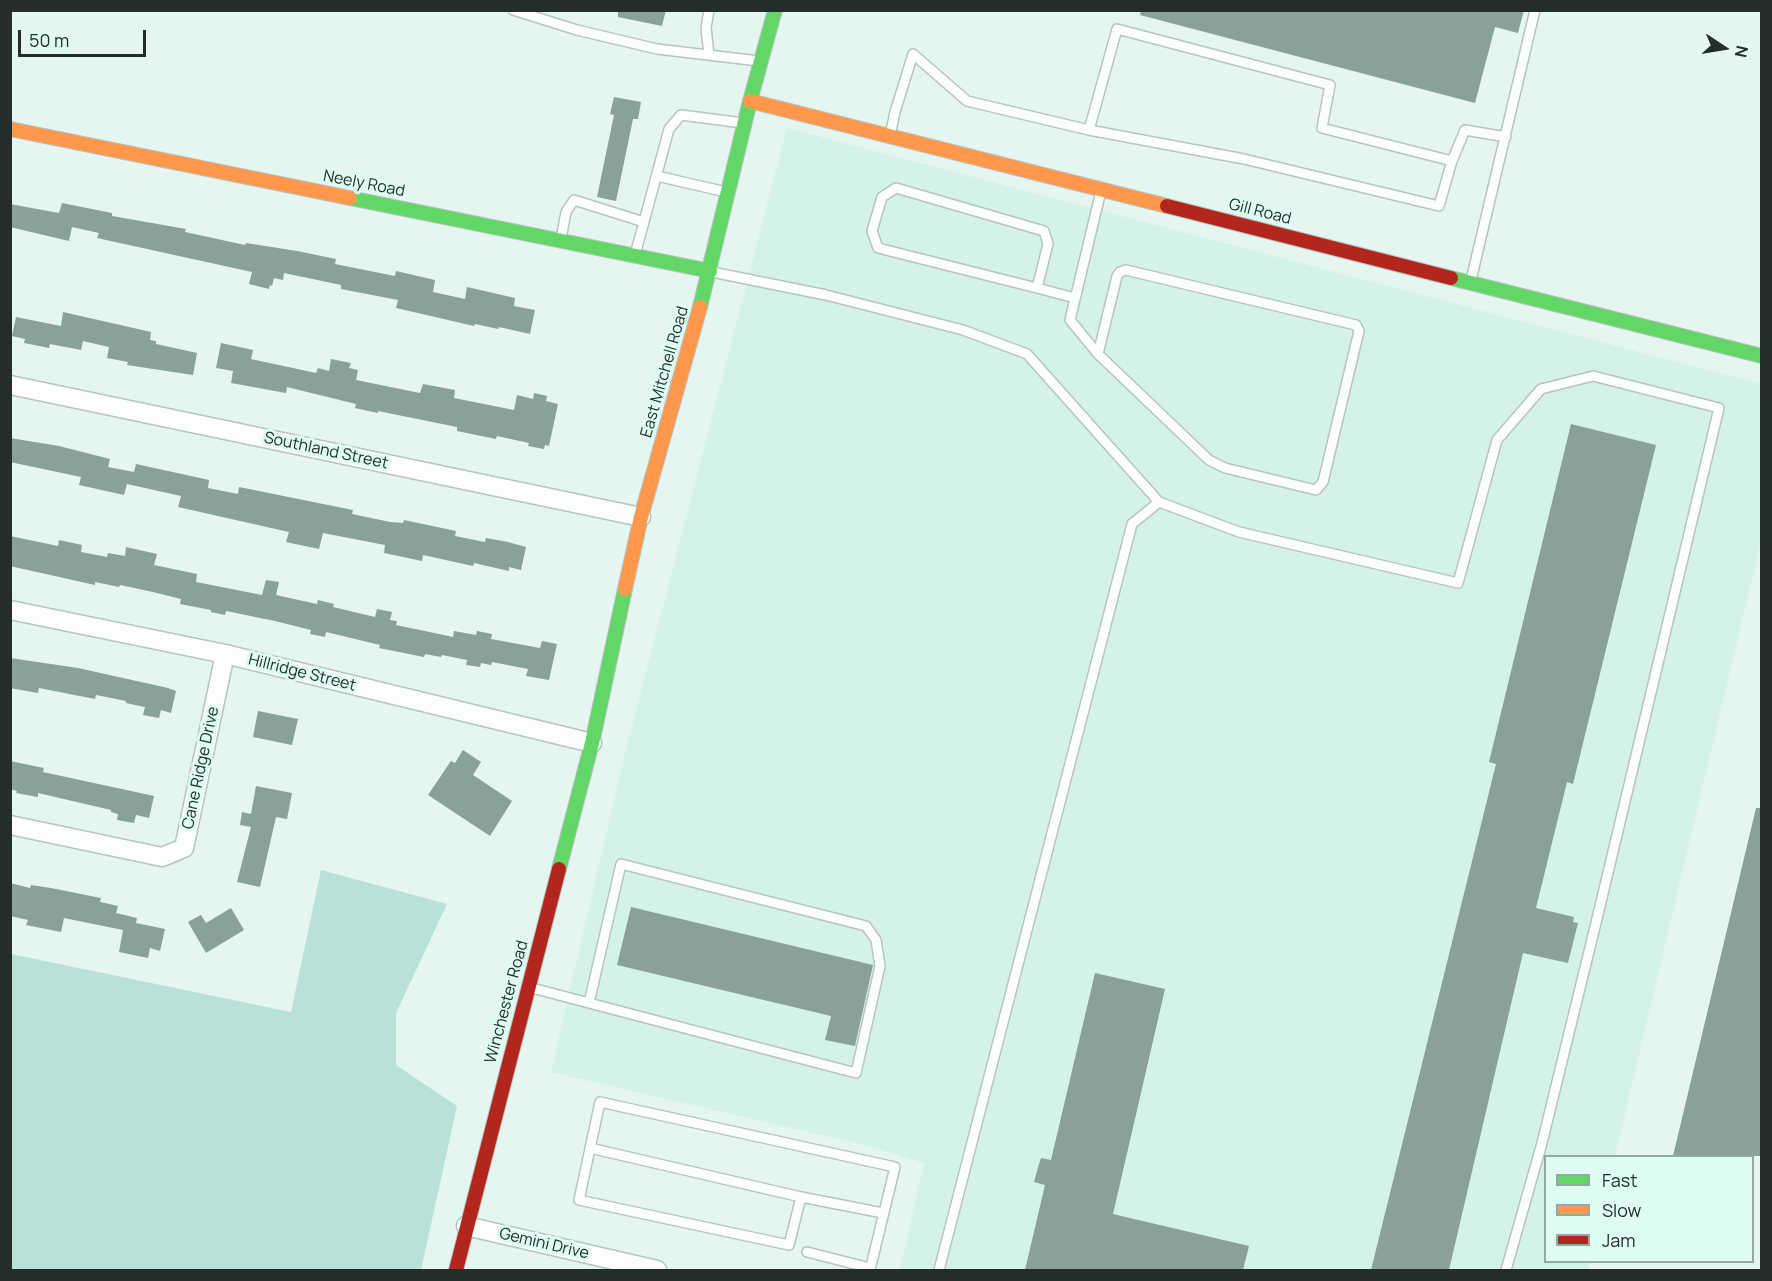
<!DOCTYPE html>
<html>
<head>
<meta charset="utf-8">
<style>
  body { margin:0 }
  #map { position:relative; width:1772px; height:1281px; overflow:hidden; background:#e5f5f0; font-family:Manrope,sans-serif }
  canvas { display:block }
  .frame { position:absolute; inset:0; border:12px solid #232e2b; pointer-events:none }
  .legend { position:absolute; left:1544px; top:1155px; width:210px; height:108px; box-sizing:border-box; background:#defcf3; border:2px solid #93aaa3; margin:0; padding:8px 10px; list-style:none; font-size:18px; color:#232e2b }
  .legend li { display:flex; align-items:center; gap:12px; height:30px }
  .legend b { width:30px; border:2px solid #93aaa3 }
  .north { position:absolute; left:1694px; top:18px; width:60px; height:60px; -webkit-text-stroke:4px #defcf3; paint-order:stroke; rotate:102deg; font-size:16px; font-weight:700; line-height:24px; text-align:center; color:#232e2b }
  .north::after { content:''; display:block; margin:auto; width:21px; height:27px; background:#232e2b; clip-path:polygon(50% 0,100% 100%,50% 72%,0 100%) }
  .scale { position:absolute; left:18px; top:30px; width:128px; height:27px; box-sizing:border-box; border:3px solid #232e2b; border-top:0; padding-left:8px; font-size:18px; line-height:21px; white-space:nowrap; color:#232e2b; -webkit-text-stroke:4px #defcf3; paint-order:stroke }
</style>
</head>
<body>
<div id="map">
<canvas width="1772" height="1281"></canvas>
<div class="frame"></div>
<ul class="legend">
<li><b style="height:8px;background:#63d668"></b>Fast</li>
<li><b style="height:8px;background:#ff974d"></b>Slow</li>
<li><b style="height:8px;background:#b3261e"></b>Jam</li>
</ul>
<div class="north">N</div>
<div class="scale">50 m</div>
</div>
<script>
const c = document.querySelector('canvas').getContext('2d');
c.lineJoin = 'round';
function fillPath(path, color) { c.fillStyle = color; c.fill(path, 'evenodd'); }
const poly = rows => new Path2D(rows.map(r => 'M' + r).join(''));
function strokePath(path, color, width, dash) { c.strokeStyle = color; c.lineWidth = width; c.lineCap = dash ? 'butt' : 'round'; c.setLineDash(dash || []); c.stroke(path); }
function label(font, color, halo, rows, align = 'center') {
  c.font = font + ' Manrope,sans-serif'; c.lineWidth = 6; c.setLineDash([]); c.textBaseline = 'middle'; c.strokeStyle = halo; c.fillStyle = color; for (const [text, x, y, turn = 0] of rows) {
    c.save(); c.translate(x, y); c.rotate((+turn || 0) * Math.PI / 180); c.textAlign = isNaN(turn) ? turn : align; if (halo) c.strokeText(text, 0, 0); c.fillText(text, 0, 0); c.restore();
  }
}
fillPath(poly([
  [787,128,1761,384,1761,541,1615,1156,1546,1156,1546,1262,1590,1262,1588,1270,900,1270,924,1163,860,1144,551,1072,625,753]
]), '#d5f2ea');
fillPath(poly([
  [321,870,447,904,396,1013,396,1065,457,1106,421,1270,11,1270,11,954,291,1012]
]), '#b8e2d7');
fillPath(poly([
  [618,10,666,10,662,26,618,17],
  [1141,10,1524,10,1518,33,1495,27,1475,103,1140,15],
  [614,97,641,102,638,119,633,119,616,201,597,197,614,115,610,114],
  [62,203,112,213,112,216,186,229,185,232,245,245,246,243,297,251,336,259,335,264,395,276,396,271,435,280,433,292,465,299,467,287,515,298,514,306,535,310,530,334,499,327,498,329,475,324,474,326,396,308,398,300,341,289,341,285,284,273,283,280,274,278,272,286,270,285,269,289,249,284,252,272,97,238,99,233,72,227,69,241,10,227,10,204,59,213],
  [63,312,151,332,150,340,156,341,156,344,197,353,193,375,127,365,128,362,107,358,109,347,83,341,81,350,50,344,49,348,24,343,25,339,12,336,16,317,61,326],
  [221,343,253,350,251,359,316,373,318,368,329,371,331,359,351,363,349,368,358,370,356,380,420,393,423,384,455,390,454,398,514,410,517,395,533,399,534,393,547,396,546,401,558,404,549,446,545,445,544,449,528,446,529,443,497,436,496,439,457,431,457,427,378,411,378,413,355,408,356,404,287,387,286,393,231,383,233,371,216,368],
  [1571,424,1656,445,1573,784,1567,782,1536,908,1574,917,1573,922,1578,923,1568,963,1523,953,1449,1270,1371,1270,1496,764,1489,762],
  [10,438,59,446,110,459,108,467,134,472,136,464,209,480,208,488,238,494,239,487,353,510,352,514,390,522,403,523,404,520,456,531,455,536,485,542,486,538,508,542,526,547,521,570,509,567,509,571,474,563,473,566,423,555,422,561,384,553,385,545,323,533,319,549,286,542,289,532,178,507,181,496,127,484,124,495,79,485,81,477,10,462],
  [10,536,58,546,59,540,82,545,81,552,107,557,108,553,125,556,126,547,157,554,154,565,197,574,196,582,262,595,266,580,279,582,276,595,317,604,318,600,334,604,333,607,375,617,377,609,392,612,390,620,397,621,396,625,453,637,454,631,476,635,477,631,492,634,491,639,540,648,542,641,557,644,549,680,526,676,528,669,492,662,491,665,481,663,480,667,466,665,467,660,442,655,441,657,425,654,424,657,379,648,380,645,326,632,325,637,310,634,311,630,275,621,226,611,225,615,211,612,211,610,180,604,181,599,153,592,120,585,119,587,95,582,95,585,10,566],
  [10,658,78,668,168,688,176,691,171,713,161,710,159,718,143,715,145,707,126,703,126,701,96,695,95,699,39,688,38,693,10,688],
  [258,711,298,719,292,745,253,737],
  [463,750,481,762,473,775,512,801,490,836,428,795,451,761,455,763],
  [10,761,44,768,43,772,154,796,149,818,136,815,134,823,117,820,118,814,111,812,111,810,38,793,38,797,16,793,17,791,10,789],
  [256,786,292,793,287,819,276,817,260,887,237,882,251,827,240,825,242,812,251,814],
  [1756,808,1761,808,1761,1156,1673,1156],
  [10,883,30,888,31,885,51,888,101,898,100,902,118,906,116,913,137,918,136,923,165,929,160,951,150,948,148,958,119,952,123,930,64,918,61,932,26,925,28,920,10,916],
  [631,907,873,965,855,1046,825,1040,831,1016,617,965],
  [231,908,244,930,206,953,188,922,201,915,206,923],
  [1095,973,1165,989,1113,1214,1249,1246,1243,1270,1025,1270,1045,1185,1034,1182,1039,1164,1041,1158,1051,1160]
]), '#89a09b');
const lane = poly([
  [513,10,577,30,657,49,759,61],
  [709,55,706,28,709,10],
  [1089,130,1244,159,1439,206,1452,161],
  [890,136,895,112,913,54,967,101,1089,130,1117,29,1330,85,1322,128,1452,161,1465,130,1506,137],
  [657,176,726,192],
  [561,239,566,212,574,200,644,222],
  [635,255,669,129,681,115,743,123],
  [712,272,826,295,963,330,1027,354,1159,502,1239,532,1458,583,1497,440,1541,389,1593,376,1719,408,1595,927,1542,1143,1506,1270],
  [1471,280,1535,10],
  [1037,288,1048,244,1044,231,896,188,882,197,872,231,878,248,1037,288,1075,298],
  [1098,354,1117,276,1120,272,1126,270,1356,325,1359,331,1323,482,1316,490,1225,468,1209,460,1098,354,1070,320,1101,191],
  [532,988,627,1013,856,1073,880,966,876,940,866,926,621,864,589,1003],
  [590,1148,801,1197],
  [807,1252,870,1268],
  [870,1270,895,1167,600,1102,579,1200,789,1245,801,1197,883,1213],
  [939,1270,1132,524,1159,502]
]);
const street = poly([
  [10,385,641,517],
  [10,610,225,654,592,743],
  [10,825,162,857,184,848,225,654],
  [466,1226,657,1270]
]);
const fast = poly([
  [350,198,710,271],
  [1451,278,1762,356],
  [700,307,750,101,775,10],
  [559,869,592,743,625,589]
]);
const slow = poly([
  [750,101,1167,206],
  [10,129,350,198],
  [625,589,641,517,700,307]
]);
const jam = poly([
  [1167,206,1451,278],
  [456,1270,559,869]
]);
strokePath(lane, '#b7c4c0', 12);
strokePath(street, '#b7c4c0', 21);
strokePath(fast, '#b7c4c0', 16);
strokePath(slow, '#b7c4c0', 16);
strokePath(jam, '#b7c4c0', 16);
strokePath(lane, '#fbfefd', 9);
strokePath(street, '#fbfefd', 18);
strokePath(fast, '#63d668', 14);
strokePath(slow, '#ff974d', 14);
strokePath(jam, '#b3261e', 14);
label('16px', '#232e2b', '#defcf3', [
  ["Neely Road",364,184,11],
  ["Gill Road",1260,212,14],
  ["East Mitchell Road",665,372,-74],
  ["Southland Street",326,451,12],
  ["Hillridge Street",302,673,14],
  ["Cane Ridge Drive",201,768,-78],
  ["Winchester Road",507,1002,-75],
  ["Gemini Drive",544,1244,13]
]);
</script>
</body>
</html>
